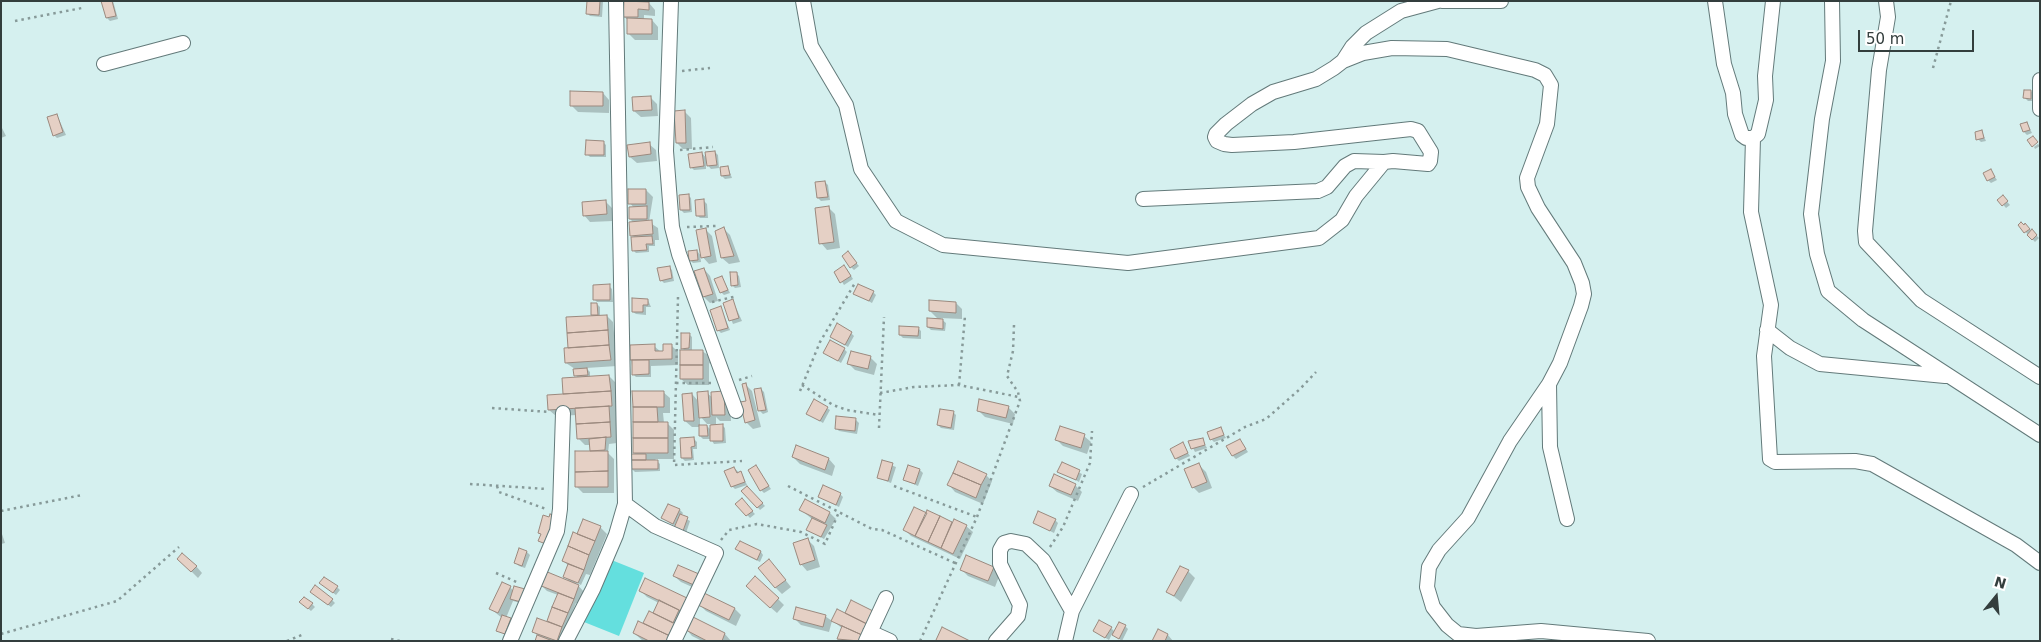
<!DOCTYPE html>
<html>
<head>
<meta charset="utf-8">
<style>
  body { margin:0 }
  #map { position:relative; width:2041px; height:642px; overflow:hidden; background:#d5f0ef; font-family:"DejaVu Sans",sans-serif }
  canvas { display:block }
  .frame { position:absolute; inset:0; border:2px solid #333e3d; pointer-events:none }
  .north { position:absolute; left:1971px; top:572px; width:50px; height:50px; -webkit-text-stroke:4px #fff; paint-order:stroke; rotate:17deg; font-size:14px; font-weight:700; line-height:20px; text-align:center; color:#333e3d }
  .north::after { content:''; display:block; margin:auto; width:18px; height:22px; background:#333e3d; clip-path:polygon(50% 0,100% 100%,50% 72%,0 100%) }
  .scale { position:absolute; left:1858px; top:30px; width:116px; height:22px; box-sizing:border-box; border:2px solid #333e3d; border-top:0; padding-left:6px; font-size:15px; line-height:18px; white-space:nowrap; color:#333e3d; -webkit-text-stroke:4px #fff; paint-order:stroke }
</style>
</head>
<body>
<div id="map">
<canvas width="2041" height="642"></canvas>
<div class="frame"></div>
<div class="north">N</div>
<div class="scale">50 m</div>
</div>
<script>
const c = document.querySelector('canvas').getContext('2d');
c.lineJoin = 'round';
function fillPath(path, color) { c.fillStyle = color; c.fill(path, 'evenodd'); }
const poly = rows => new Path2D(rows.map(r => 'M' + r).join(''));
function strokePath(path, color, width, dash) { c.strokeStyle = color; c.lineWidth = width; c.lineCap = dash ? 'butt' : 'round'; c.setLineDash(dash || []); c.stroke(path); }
fillPath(poly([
  [609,559,644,573,619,636,584,622]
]), '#64dfde');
fillPath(poly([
  [103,1,113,1,118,19,110,21,107,18],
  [588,1,603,1,602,17,590,16,587,13],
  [625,1,642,1,649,3,655,10,655,16,644,15,644,20,652,20,658,27,658,40,635,40,628,33,628,20,624,17],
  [2031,91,2034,94,2034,101,2028,101,2025,98],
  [603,93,609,100,609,113,578,112,571,105],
  [650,97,657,104,658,116,641,117,634,111],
  [684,111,691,118,692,149,683,149,677,143],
  [57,115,66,135,57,138,54,135],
  [2027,123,2032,133,2027,135,2024,132],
  [1,126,6,136,1,138],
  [1982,132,1986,141,1981,142,1978,139],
  [603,142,606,145,606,157,590,157,587,154],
  [649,144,656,150,657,161,637,163,630,157],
  [2038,144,2040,146,2035,149,2034,147],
  [715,152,718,155,719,168,711,169,706,163,706,169,694,170,691,167,702,153,707,159],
  [728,167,732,178,725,179,722,176],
  [1993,174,1997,180,1991,183,1988,180],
  [825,182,828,185,830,200,821,201,818,198],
  [646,190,653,197,649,222,658,228,659,240,655,240,655,246,649,246,649,252,636,253,633,250,635,238,632,235,634,223,630,219,634,208,630,203],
  [688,195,691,198,692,212,684,213,681,210],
  [2003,197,2010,205,2006,208,1999,200],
  [704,201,707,204,708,218,700,218,697,215],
  [606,202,612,208,613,221,590,222,584,215],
  [828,207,835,214,840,248,827,250,821,243],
  [2019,225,2028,227,2039,238,2035,242],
  [705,229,712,236,717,262,709,264,700,254,701,262,693,263,690,260,697,251,702,257],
  [724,229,730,235,740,262,729,264,722,258],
  [850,256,859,266,854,270,851,267],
  [669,267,672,270,674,281,664,283,661,280],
  [704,269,710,276,718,301,710,303,704,297],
  [847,269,853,279,844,285,836,272],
  [736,273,739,276,741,287,735,288,732,285],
  [722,277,730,293,724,295,721,292],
  [609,286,612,289,613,302,597,302,594,299],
  [873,292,876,295,872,303,855,294],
  [648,300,651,307,646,307,646,315,636,314,633,312],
  [733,301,742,321,733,324,725,304],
  [956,303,962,309,962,319,940,318,946,323,945,331,931,330,928,327,939,320,930,311],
  [597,304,600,307,600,316,607,316,613,322,617,366,586,368,590,372,590,377,609,376,616,383,617,443,609,444,608,453,614,459,614,493,583,493,576,486,594,453,591,445,585,445,578,438,577,415,556,416,549,410,564,395,563,379,577,378,575,369,566,363,569,349,594,317,592,315],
  [721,308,730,330,721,333,718,330],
  [918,328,921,331,921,339,903,338,900,335],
  [851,333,854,336,848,347,831,337],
  [689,334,692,337,692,351,702,351,711,357,715,367,709,363,709,385,688,385,681,379,685,351,682,348],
  [671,345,678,352,678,365,651,366,651,377,636,377,633,374,631,359,654,346,661,352,664,352],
  [844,349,847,352,841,363,825,353],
  [870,357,877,364,874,375,855,370,849,364],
  [745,384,752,391,761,427,753,429,746,422,748,402],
  [761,389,764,392,768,412,763,414,760,411],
  [663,392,670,398,670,413,663,413,664,423,667,423,674,430,674,459,655,459,660,464,660,471,635,472,632,469,636,455,634,453],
  [707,393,713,398,730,399,731,421,720,421,716,417,716,425,722,425,725,428,726,443,714,444,711,439,703,439,700,436,700,427,692,427,685,421,692,394,699,402],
  [700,416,707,424,711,424,711,430,707,426,700,426],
  [1008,407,1015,414,1013,424,985,417,978,410],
  [827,408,830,410,823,423,811,416],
  [953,412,956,415,954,430,941,428,938,425],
  [856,420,859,423,857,434,839,431,836,428],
  [1220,428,1226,438,1214,442,1211,439],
  [1084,436,1091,442,1087,454,1063,446,1057,440],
  [694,439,697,442,697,449,693,449,694,460,685,461,682,458],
  [1202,439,1207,448,1195,452,1190,442],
  [1240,440,1248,452,1236,459,1233,456],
  [1182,444,1190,456,1179,461,1176,458],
  [797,447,829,459,835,466,832,476,800,464,793,457],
  [882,462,896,467,891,483,878,478],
  [1062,464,1082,474,1079,482,1059,471],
  [1199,465,1206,472,1212,488,1199,493,1193,487],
  [756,467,771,489,764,493,761,490],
  [734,468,743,476,747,485,735,489,732,486],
  [920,470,923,473,918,486,904,480],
  [986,475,992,481,983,504,955,492,949,485],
  [1075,485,1082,492,1078,501,1057,492,1050,486],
  [747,488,765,506,760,510,743,491],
  [840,494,843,497,839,507,819,497],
  [741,500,755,514,750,518,737,504],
  [805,501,830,513,836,519,824,539,807,530,812,519,801,510],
  [669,505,680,510,683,513,681,516,690,521,686,533,662,518],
  [928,512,953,524,966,526,973,532,960,559,911,536,904,529,928,515],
  [1055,520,1058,523,1054,533,1034,523],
  [600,527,607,534,590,575,586,574,581,585,575,582,585,593,580,605,576,603,564,631,566,641,536,641,538,636,534,631,552,625,548,621,558,595,547,591,540,584,571,583,565,577,569,566,563,561,578,535],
  [1,531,5,543,1,544],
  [807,539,814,546,820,567,807,571,801,564],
  [740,542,761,552,763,555,760,562,740,552,737,549],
  [527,552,530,555,525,568,519,566,516,563],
  [967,557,994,568,1000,574,995,587,968,576,961,569],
  [179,559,196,566,202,573,198,578],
  [775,567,791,587,782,594,776,588],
  [1188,571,1195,578,1181,602,1168,592],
  [698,575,701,591,681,582,674,576],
  [324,586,337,587,340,590,336,595],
  [510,587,524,604,513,601,506,618,513,623,508,636,498,631,502,618,491,609],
  [641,591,687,599,677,641,643,641,634,633,644,625,650,613,654,615,659,603,647,597],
  [754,593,778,599,784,605,777,613],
  [315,595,332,600,335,603,331,607],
  [312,604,315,607,311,611,304,605],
  [700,605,735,609,741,615,736,626,706,611],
  [837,611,869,641,837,641,843,629,833,621],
  [825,616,832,621,829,632,801,625,794,618],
  [692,617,725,634,731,641,702,641,692,636,686,629],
  [1125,626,1128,629,1122,641,1112,634,1109,640,1094,631,1111,628,1115,632],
  [1158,631,1168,635,1173,641,1154,641]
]), '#0003');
const building = poly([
  [101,1,112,1,116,16,106,18,101,1],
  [587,1,600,1,599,15,586,14,587,1],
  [624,1,649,2,649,10,638,9,638,17,623,17,624,1],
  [627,18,652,19,652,34,627,34,627,18],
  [2024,90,2031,90,2031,99,2023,98,2024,90],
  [570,91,603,92,603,106,570,106,570,91],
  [651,96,652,110,633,111,632,97,651,96],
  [685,110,686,143,676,143,674,111,685,110],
  [57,114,63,132,53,136,47,117,57,114],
  [2027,122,2030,130,2023,132,2020,124,2027,122],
  [1982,130,1984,138,1976,140,1975,132,1982,130],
  [2033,136,2038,142,2032,147,2027,140,2033,136],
  [586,140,604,141,604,155,585,155,586,140],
  [650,142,651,154,629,157,627,145,650,142],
  [715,151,717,165,707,166,705,152,715,151],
  [702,152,704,166,690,168,688,154,702,152],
  [728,166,730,175,721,176,720,167,728,166],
  [1991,169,1995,177,1987,181,1983,173,1991,169],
  [825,181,828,197,817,198,815,182,825,181],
  [628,189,646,189,646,204,628,204,628,189],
  [689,194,690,210,680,210,679,195,689,194],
  [2003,195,2008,201,2002,206,1997,200,2003,195],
  [704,199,705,216,696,216,695,200,704,199],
  [606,200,607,214,583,216,582,202,606,200],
  [647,206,647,219,629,219,629,207,647,206],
  [829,206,834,242,819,244,815,208,829,206],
  [652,220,653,234,630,236,629,222,652,220],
  [2021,222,2024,225,2025,223,2030,229,2024,233,2018,225,2021,222],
  [724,227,734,256,721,258,715,231,724,227],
  [706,228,711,256,701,258,696,230,706,228],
  [2032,229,2037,235,2032,240,2027,235,2032,229],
  [652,236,653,244,646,244,647,250,632,251,631,237,652,236],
  [697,250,698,260,689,261,688,251,697,250],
  [848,251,857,263,850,268,842,256,848,251],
  [844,265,851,276,840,283,834,272,844,265],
  [670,266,672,278,660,281,657,268,670,266],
  [704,268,713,294,703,297,694,271,704,268],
  [730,272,737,272,738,285,731,286,730,272],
  [722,276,728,290,720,293,714,279,722,276],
  [610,284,610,300,593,300,593,285,610,284],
  [858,284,874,291,869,301,853,294,858,284],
  [632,298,648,299,648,305,643,305,643,312,632,312,632,298],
  [733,299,739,318,729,321,723,303,733,299],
  [929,300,956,302,956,313,929,311,929,300],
  [591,303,597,303,598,315,591,315,591,303],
  [721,306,728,328,717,331,710,310,721,306],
  [607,315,608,330,567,333,566,317,607,315],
  [927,318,943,319,943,329,927,327,927,318],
  [837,323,852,332,845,345,830,337,837,323],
  [899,326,919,327,918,336,899,335,899,326],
  [608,330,609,345,568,348,567,333,608,330],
  [681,333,690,333,689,348,681,349,681,333],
  [830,340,845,348,838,361,823,353,830,340],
  [655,344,655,351,663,351,663,344,672,344,672,359,630,360,630,345,655,344],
  [609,345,611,360,565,363,564,348,609,345],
  [680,350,703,350,703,365,680,365,680,350],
  [851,351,871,356,868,369,847,364,851,351],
  [632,360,649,360,649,374,632,375,632,360],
  [680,365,703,365,703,379,680,379,680,365],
  [587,368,588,375,574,376,573,369,587,368],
  [609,375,611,391,563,394,562,378,609,375],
  [746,383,755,420,745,423,740,402,746,401,742,384,746,383],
  [761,388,766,410,758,411,754,389,761,388],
  [611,391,612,406,548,410,547,395,611,391],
  [632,391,664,391,664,407,633,407,632,391],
  [708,391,710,417,699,418,697,392,708,391],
  [724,391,725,415,712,415,711,392,724,391],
  [692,393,694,421,684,421,682,394,692,393],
  [814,399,828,407,820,421,806,414,814,399],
  [979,399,1009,406,1006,418,977,411,979,399],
  [609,406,610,422,576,424,575,408,609,406],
  [633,407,657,407,658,422,633,422,633,407],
  [940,409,954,411,951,428,937,425,940,409],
  [836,416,856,418,855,431,835,429,836,416],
  [610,422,611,437,577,439,576,424,610,422],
  [633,422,668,422,668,438,633,438,633,422],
  [723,424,723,441,710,441,710,425,723,424],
  [699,425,707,425,708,436,699,436,699,425],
  [1060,426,1085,434,1081,448,1055,440,1060,426],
  [1221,427,1224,435,1210,440,1207,432,1221,427],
  [606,437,605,450,590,451,589,439,606,437],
  [694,437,695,446,691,447,692,458,681,458,680,438,694,437],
  [633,438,668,438,668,453,633,453,633,438],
  [1203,438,1205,445,1191,449,1188,441,1203,438],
  [1240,439,1246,449,1232,456,1226,446,1240,439],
  [1183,442,1188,453,1175,459,1170,449,1183,442],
  [796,445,829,458,825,470,792,457,796,445],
  [575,451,608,451,608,471,575,472,575,451],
  [631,454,646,454,646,460,631,460,631,454],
  [631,460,658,460,658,469,631,469,631,460],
  [882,460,893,463,888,481,877,478,882,460],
  [958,461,987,474,981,485,953,473,958,461],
  [1062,462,1080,470,1076,480,1057,472,1062,462],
  [1199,463,1207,482,1192,488,1184,469,1199,463],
  [756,465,769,486,760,491,748,470,756,465],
  [908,465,920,469,915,484,903,480,908,465],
  [734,467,737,473,741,471,745,482,731,487,724,471,734,467],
  [608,471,608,487,575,487,575,472,608,471],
  [953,473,981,485,976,498,947,485,953,473],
  [1054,474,1076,484,1071,495,1049,486,1054,474],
  [823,485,841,493,836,505,818,497,823,485],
  [747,486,763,503,757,508,741,491,747,486],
  [742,498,753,511,746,516,735,504,742,498],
  [805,499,830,512,825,523,799,510,805,499],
  [668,504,680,509,673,524,661,518,668,504],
  [914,507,927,513,915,536,903,530,914,507],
  [927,510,940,516,928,542,915,536,927,510],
  [1038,511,1056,519,1050,531,1033,523,1038,511],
  [550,514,556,516,546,544,538,541,541,534,538,533,543,515,549,517,550,514],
  [680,514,688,517,683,531,674,528,680,514],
  [940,516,952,522,941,548,928,542,940,516],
  [812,518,827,525,821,537,806,530,812,518],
  [583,519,601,526,595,541,577,534,583,519],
  [954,519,967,525,953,554,941,548,954,519],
  [573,532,595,541,589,555,568,546,573,532],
  [808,538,815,560,800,565,793,543,808,538],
  [740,541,761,551,757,560,735,549,740,541],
  [568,546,589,555,584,570,562,561,568,546],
  [519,548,527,551,522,566,514,563,519,548],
  [182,553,197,566,191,572,177,559,182,553],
  [966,555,994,567,988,581,960,570,966,555],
  [769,559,786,580,775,588,758,568,769,559],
  [568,564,584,570,578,583,563,577,568,564],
  [678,565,699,574,694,585,673,576,678,565],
  [1180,566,1189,570,1174,596,1166,592,1180,566],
  [545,571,579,585,574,599,539,585,545,571],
  [755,576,779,598,770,608,746,586,755,576],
  [324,577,338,586,333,593,319,583,324,577],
  [645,578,687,598,681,611,639,591,645,578],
  [502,582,511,586,498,613,489,609,502,582],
  [315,585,333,599,328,605,310,592,315,585],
  [514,586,525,589,521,602,510,599,514,586],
  [558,593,574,599,568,613,552,607,558,593],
  [704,593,735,608,729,620,698,605,704,593],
  [304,597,313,603,308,609,299,602,304,597],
  [659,600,679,610,673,623,653,613,659,600],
  [851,600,873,611,867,624,845,613,851,600],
  [552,607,568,613,562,627,547,621,552,607],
  [796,607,826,615,823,627,793,619,796,607],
  [837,609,867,624,862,635,831,621,837,609],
  [649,611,676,624,670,636,643,623,649,611],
  [502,615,511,618,505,634,496,631,502,615],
  [691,616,725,633,722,641,707,641,684,629,691,616],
  [537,618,562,627,557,641,532,632,537,618],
  [1099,620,1112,627,1105,638,1093,631,1099,620],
  [638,621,670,636,668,641,649,641,633,633,638,621],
  [1119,622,1126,625,1119,639,1112,635,1119,622],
  [842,626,862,635,859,641,837,639,842,626],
  [942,627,970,641,938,641,936,640,942,627],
  [1158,629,1168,634,1165,641,1152,641,1158,629],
  [537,635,553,641,535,641,537,635]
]);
fillPath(building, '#e5d0c5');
strokePath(building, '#9b897e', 1);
const minor = poly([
  [671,1,666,151,672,227,679,254,736,411],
  [803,1,811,46,846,105,861,169,896,221,943,245,1128,263,1319,238,1342,220,1356,196,1384,162,1393,161,1428,164,1430,161,1431,152,1418,131,1411,129,1294,142,1232,145,1224,144,1217,141,1215,137,1216,134,1226,124,1252,104,1273,92,1316,79,1334,68,1343,61,1352,47,1366,33,1401,11,1438,1],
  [1442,1,1501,1],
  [1715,1,1724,64,1733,93,1735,114,1742,135,1746,138,1753,138,1758,134,1766,100,1765,76,1773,1],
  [1832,1,1833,61,1822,119,1811,214,1817,254,1828,291,1863,320,2040,435],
  [1886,1,1888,17,1879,70,1865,231,1866,242,1921,300,2040,377],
  [1343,61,1363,53,1392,48,1447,49,1535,70,1545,75,1551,85,1547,124,1527,178,1528,187,1538,208,1574,263,1582,283,1584,294,1581,306,1560,363,1549,384,1510,441,1468,518,1439,550,1429,567,1427,587,1433,607,1447,625,1458,634,1476,636,1541,631,1648,641],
  [104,64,183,43],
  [2040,80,2040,109],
  [1753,138,1751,212,1771,305,1764,356,1770,459,1775,462,1855,461,1872,464,2016,545,2040,563],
  [1143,199,1318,191,1327,187,1345,166,1354,161,1384,162],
  [1767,330,1790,348,1820,364,1945,376],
  [1549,384,1550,447,1567,519],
  [625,504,655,526,716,553,674,641],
  [1072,611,1131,494],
  [870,632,890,641],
  [510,641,557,531,560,509,563,413],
  [566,641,593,589,616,535,625,504,616,1],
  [866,641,886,598],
  [996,641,1018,616,1020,605,1000,564,1000,550,1004,543,1011,541,1026,544,1043,560,1072,611,1065,641]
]);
strokePath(minor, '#637a7a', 16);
strokePath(poly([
  [15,21,82,8],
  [1933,68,1951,1],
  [682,71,710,68],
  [680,150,713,147],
  [687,227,716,226],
  [678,297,674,465,742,461],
  [712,302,737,296],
  [739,380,752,376],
  [676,383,712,383],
  [802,385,833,405,847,410,879,415],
  [959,385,965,316],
  [800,391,820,342,855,283],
  [880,393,914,387,959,385,1019,397],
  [492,408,550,412],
  [879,428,884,317],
  [470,484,547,489],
  [497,486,499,492,546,509],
  [788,486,872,529,882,530,955,563],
  [894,486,977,517],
  [1143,487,1245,427,1266,419,1300,389,1316,372],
  [1,511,82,495],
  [721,540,729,530,757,524,801,532,825,544,839,512],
  [1050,547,1063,527,1090,463,1092,431],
  [496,573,519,583],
  [1,634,117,601,179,547],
  [391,639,400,641],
  [287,641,304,634],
  [920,641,977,517,1020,401,1018,392,1007,376,1013,351,1014,325]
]), '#879a99', 2.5, [2.5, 4]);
strokePath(minor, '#fff', 14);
</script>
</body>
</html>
